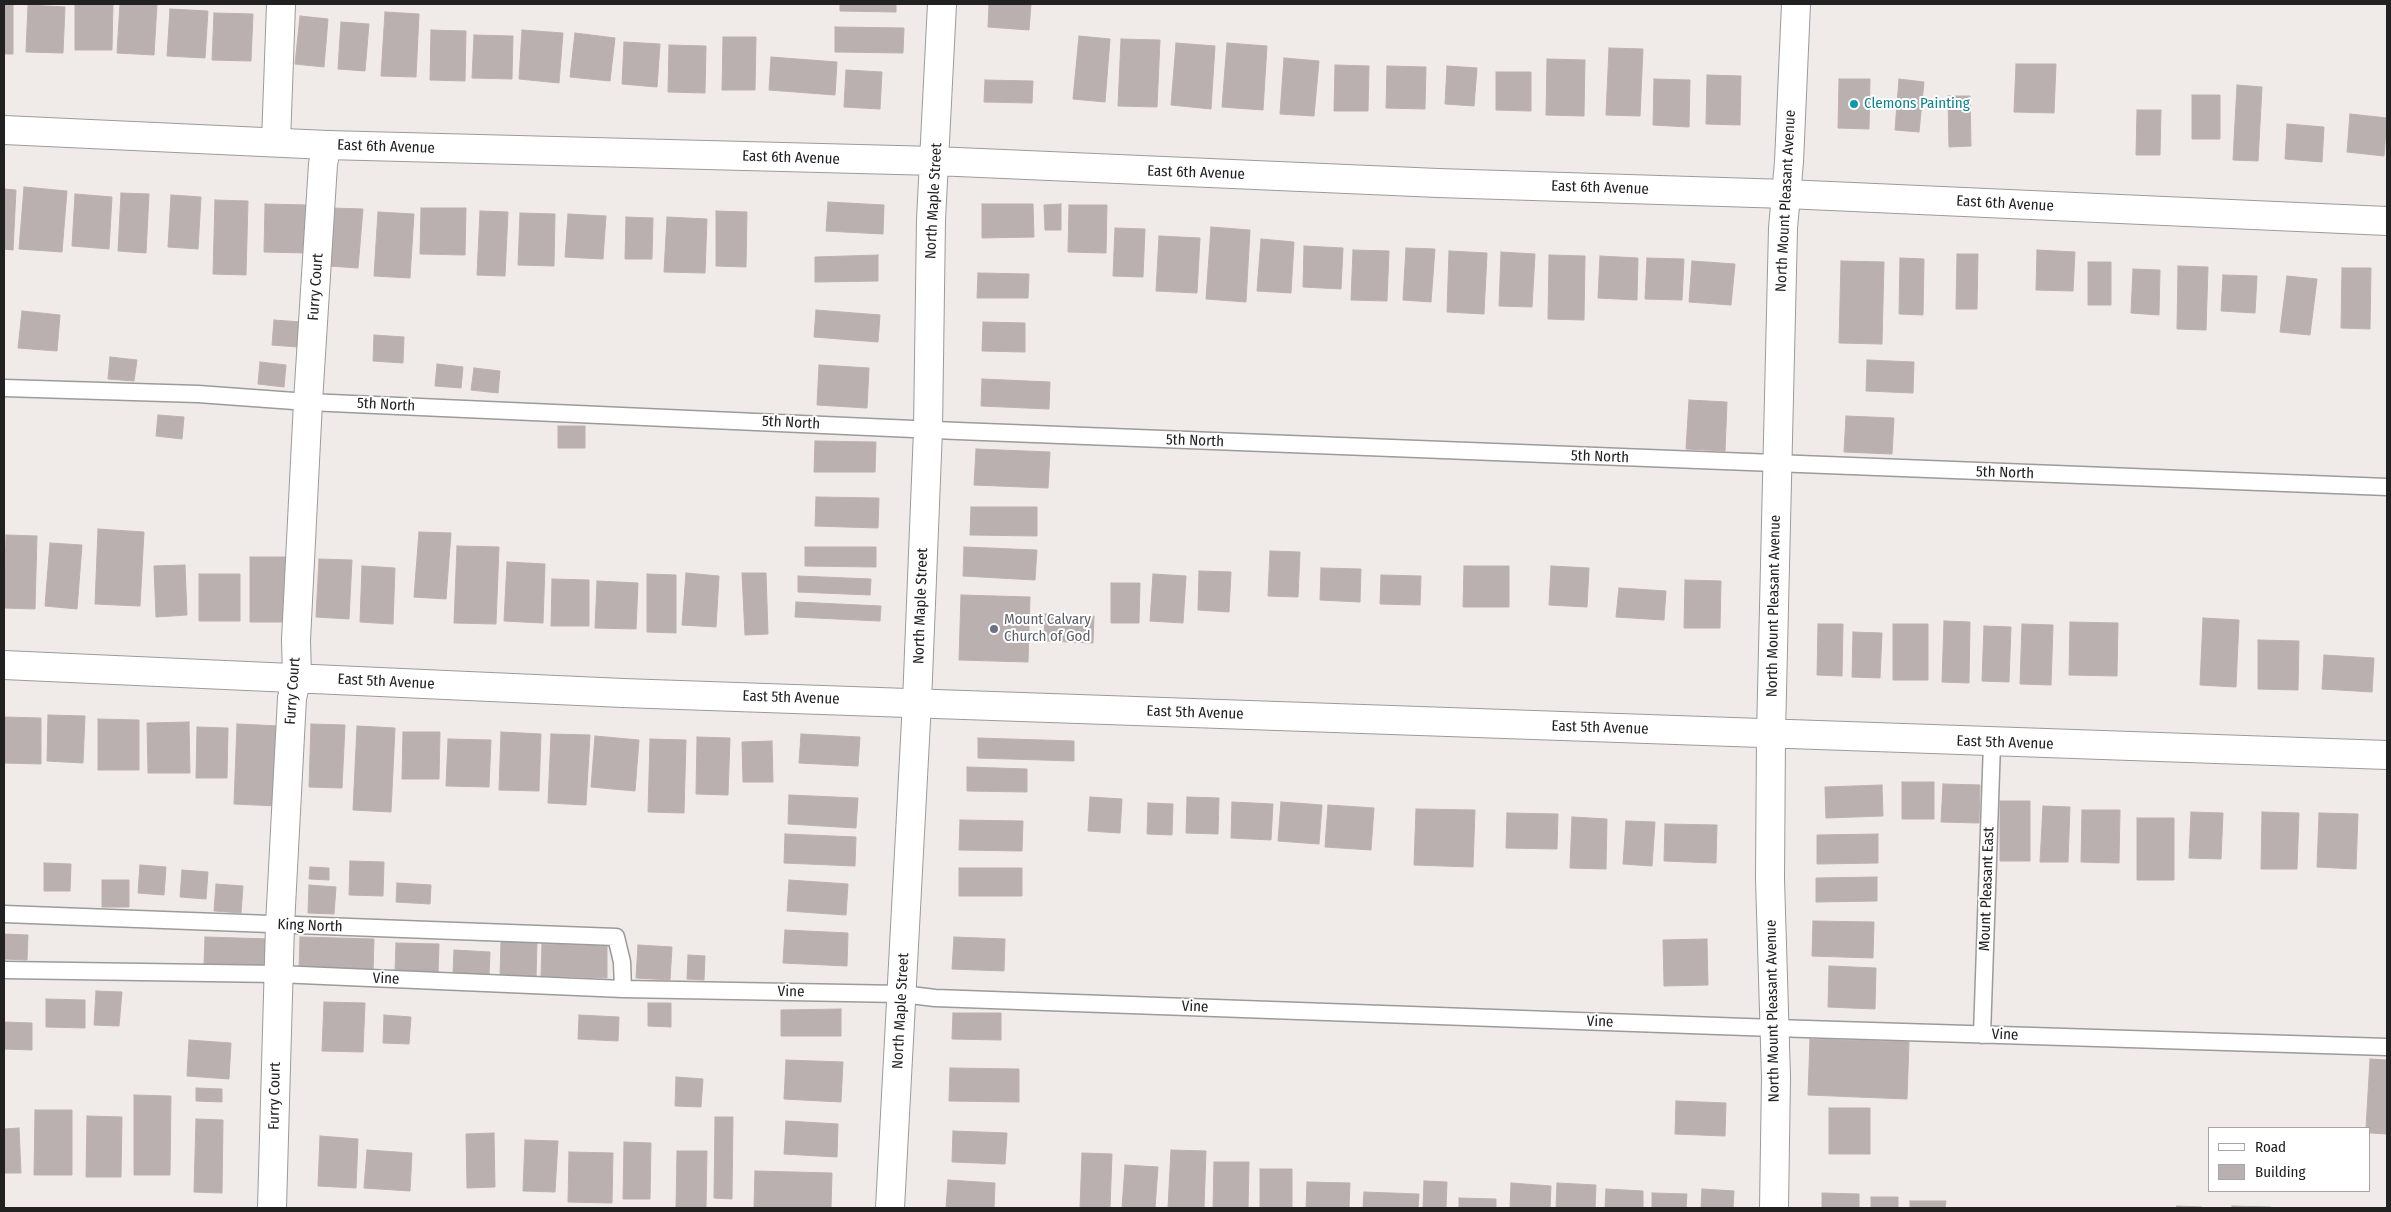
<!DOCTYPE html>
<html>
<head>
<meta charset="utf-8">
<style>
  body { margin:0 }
  #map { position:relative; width:2391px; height:1212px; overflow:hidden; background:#f0ebe9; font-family:"Fira Sans Condensed",sans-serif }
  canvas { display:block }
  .frame { position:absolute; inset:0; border:5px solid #212121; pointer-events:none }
  .legend { position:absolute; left:2208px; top:1127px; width:162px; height:65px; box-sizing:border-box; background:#fff; border:1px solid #a6a6a6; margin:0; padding:6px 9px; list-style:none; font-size:15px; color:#212121 }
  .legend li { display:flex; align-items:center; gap:10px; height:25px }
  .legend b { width:25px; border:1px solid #a6a6a6 }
</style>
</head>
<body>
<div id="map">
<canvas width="2391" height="1212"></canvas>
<div class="frame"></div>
<ul class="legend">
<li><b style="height:6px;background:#fff"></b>Road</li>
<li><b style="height:14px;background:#b9b0af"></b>Building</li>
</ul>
</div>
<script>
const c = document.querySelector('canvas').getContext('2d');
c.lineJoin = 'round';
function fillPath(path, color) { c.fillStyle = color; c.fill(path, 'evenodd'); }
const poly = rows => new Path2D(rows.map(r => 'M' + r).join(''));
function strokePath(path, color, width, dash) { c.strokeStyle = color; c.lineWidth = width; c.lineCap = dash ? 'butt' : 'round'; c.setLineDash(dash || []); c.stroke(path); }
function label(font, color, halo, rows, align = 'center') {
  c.font = font + ' "Fira Sans Condensed",sans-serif'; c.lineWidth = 4; c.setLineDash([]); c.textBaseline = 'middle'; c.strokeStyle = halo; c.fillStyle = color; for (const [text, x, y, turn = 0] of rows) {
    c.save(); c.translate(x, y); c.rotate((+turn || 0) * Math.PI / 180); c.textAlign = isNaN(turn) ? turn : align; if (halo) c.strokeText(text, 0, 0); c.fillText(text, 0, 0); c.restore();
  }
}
const building = poly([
  [4,4,13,4,13,54,4,54,4,4],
  [75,4,113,4,112,50,75,50,75,4],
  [120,4,157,4,154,55,117,53,120,4],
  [840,4,896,4,896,12,840,11,840,4],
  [989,4,1031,4,1029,30,988,27,989,4],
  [28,5,65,7,63,53,26,52,28,5],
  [170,9,208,11,205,58,167,56,170,9],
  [385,12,419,14,416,77,381,76,385,12],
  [214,13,253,14,251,61,212,60,214,13],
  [300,16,328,19,324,67,295,64,300,16],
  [341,22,369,24,365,71,338,69,341,22],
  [835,27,904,28,903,53,835,52,835,27],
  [431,30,466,31,465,81,430,80,431,30],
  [522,30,563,33,559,83,519,79,522,30],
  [575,33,615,38,610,81,570,77,575,33],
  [474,35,513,36,512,79,472,78,474,35],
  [1079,36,1110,39,1105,102,1073,99,1079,36],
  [723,37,756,37,755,90,722,90,723,37],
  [1121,39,1160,40,1157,107,1118,106,1121,39],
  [624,42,660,44,657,87,622,84,624,42],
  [1176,43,1215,46,1211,109,1171,105,1176,43],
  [1227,43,1267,46,1263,110,1222,107,1227,43],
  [669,45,706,46,705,93,668,92,669,45],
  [1609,48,1643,49,1640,116,1606,115,1609,48],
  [771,57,837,62,835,95,769,90,771,57],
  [1284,58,1319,61,1314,116,1280,114,1284,58],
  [1547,59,1585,60,1584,116,1546,115,1547,59],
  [2016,64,2056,64,2054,113,2014,112,2016,64],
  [1335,65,1369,66,1368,111,1334,111,1335,65],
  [1387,66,1426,67,1425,109,1386,108,1387,66],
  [1447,66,1477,68,1474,106,1445,104,1447,66],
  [846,70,882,72,880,109,844,107,846,70],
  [1496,72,1531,72,1531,111,1496,110,1496,72],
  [1707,75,1741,76,1740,125,1706,124,1707,75],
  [1654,79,1690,80,1689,127,1653,125,1654,79],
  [1839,79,1870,79,1869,129,1838,128,1839,79],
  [1899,79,1924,82,1919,132,1895,130,1899,79],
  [985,80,1033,81,1032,103,984,102,985,80],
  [2237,85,2262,87,2258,161,2233,160,2237,85],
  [2192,95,2220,95,2220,139,2192,139,2192,95],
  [1948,96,1970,96,1971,146,1949,147,1948,96],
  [2137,110,2161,110,2160,155,2136,155,2137,110],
  [2350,114,2387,118,2384,156,2347,152,2350,114],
  [2287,124,2324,127,2322,162,2285,159,2287,124],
  [24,187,67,191,62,252,19,249,24,187],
  [4,189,16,190,13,250,4,249,4,189],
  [121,193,149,194,146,253,118,251,121,193],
  [75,194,112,197,109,249,72,246,75,194],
  [171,195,201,197,198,249,168,247,171,195],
  [215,200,248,201,246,275,213,274,215,200],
  [828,202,884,205,883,234,826,231,828,202],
  [265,204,307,205,306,253,264,252,265,204],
  [982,204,1033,204,1034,237,982,238,982,204],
  [1061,204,1061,230,1045,230,1044,205,1061,204],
  [1069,205,1107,205,1106,253,1068,252,1069,205],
  [333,208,363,209,358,268,329,266,333,208],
  [421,208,466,208,465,255,420,254,421,208],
  [480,211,508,212,505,276,477,275,480,211],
  [716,211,747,212,746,267,716,266,716,211],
  [378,212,414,214,410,278,374,276,378,212],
  [520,213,555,214,554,266,518,265,520,213],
  [568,214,606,216,603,259,565,257,568,214],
  [626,217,653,218,652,259,625,259,626,217],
  [667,217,707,219,705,273,664,272,667,217],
  [1211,227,1250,230,1246,302,1206,299,1211,227],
  [1115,228,1145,229,1143,277,1113,276,1115,228],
  [1159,236,1200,238,1197,293,1156,291,1159,236],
  [1261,239,1294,242,1291,293,1257,291,1261,239],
  [1304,246,1343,248,1341,289,1303,287,1304,246],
  [1406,248,1435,249,1431,302,1403,300,1406,248],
  [1353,250,1389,251,1387,301,1351,300,1353,250],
  [2037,250,2075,252,2073,291,2036,290,2037,250],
  [1449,251,1487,253,1484,314,1447,312,1449,251],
  [1501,252,1535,254,1532,307,1499,306,1501,252],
  [1957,254,1978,254,1977,309,1956,309,1957,254],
  [878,255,878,281,815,282,815,257,878,255],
  [1549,255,1585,256,1584,320,1548,319,1549,255],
  [1600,256,1638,258,1637,300,1598,298,1600,256],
  [1647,258,1684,259,1682,300,1645,299,1647,258],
  [1900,258,1924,259,1923,315,1899,314,1900,258],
  [1692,261,1735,264,1731,305,1689,302,1692,261],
  [1841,261,1884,262,1882,344,1839,343,1841,261],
  [2088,262,2111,262,2111,305,2088,305,2088,262],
  [2178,266,2208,267,2206,330,2177,329,2178,266],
  [2342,268,2371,268,2370,329,2341,328,2342,268],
  [2133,269,2160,270,2159,315,2131,313,2133,269],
  [978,273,1029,274,1028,298,977,298,978,273],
  [2223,275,2257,276,2255,313,2221,311,2223,275],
  [2287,276,2317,279,2310,335,2280,332,2287,276],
  [816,310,880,315,878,342,814,337,816,310],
  [22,311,60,315,57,351,18,348,22,311],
  [274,320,301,322,298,347,272,345,274,320],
  [983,322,1025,323,1025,352,982,351,983,322],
  [374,335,404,337,403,363,373,361,374,335],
  [110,357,137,360,134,381,108,379,110,357],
  [1867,360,1914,362,1913,393,1866,391,1867,360],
  [260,362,286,365,284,387,258,384,260,362],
  [437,364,463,367,461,388,435,386,437,364],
  [819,365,869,368,867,408,817,405,819,365],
  [474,368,500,371,498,393,471,390,474,368],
  [982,379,1050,382,1049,409,981,406,982,379],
  [1689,400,1727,402,1725,451,1686,449,1689,400],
  [158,415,184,417,182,439,156,436,158,415],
  [1846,416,1894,418,1892,454,1844,452,1846,416],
  [558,426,585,426,585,448,558,448,558,426],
  [815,441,876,442,875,472,814,472,815,441],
  [976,449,1050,452,1048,488,974,485,976,449],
  [816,497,879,498,878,528,815,526,816,497],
  [971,507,1037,507,1037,536,970,535,971,507],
  [98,529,144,532,140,606,95,604,98,529],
  [419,532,451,533,446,599,414,597,419,532],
  [6,535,37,536,35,609,4,608,6,535],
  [50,543,82,545,77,609,45,606,50,543],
  [457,546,499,547,496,624,454,623,457,546],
  [805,547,876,547,876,567,805,566,805,547],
  [964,547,1037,550,1035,580,963,576,964,547],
  [1270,551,1300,552,1298,597,1268,596,1270,551],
  [250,557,291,557,291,622,250,622,250,557],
  [319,559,352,560,349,619,316,617,319,559],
  [507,562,545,564,543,623,504,621,507,562],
  [185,565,187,615,156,617,154,566,185,565],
  [362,566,395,568,393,624,360,622,362,566],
  [1464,566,1509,566,1509,607,1463,607,1464,566],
  [1551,566,1589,568,1587,607,1549,605,1551,566],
  [1321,568,1361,569,1360,602,1320,600,1321,568],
  [1199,571,1231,572,1229,612,1198,610,1199,571],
  [686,573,719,576,716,627,682,625,686,573],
  [742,573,766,573,768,634,745,635,742,573],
  [199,574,240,574,240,621,199,621,199,574],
  [647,574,676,575,676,633,647,632,647,574],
  [1153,574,1186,576,1183,623,1150,621,1153,574],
  [1381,575,1421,576,1420,605,1380,604,1381,575],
  [798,576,871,579,870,595,798,592,798,576],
  [552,579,589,580,589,626,551,626,552,579],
  [1685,580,1721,581,1720,628,1684,628,1685,580],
  [597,581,638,583,636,629,595,628,597,581],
  [1111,583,1140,583,1139,623,1111,623,1111,583],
  [1619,588,1666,591,1664,620,1616,617,1619,588],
  [961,595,1030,597,1028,662,959,660,961,595],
  [796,602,881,606,880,621,795,617,796,602],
  [1045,614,1094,616,1093,643,1044,641,1045,614],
  [2203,618,2239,620,2236,687,2200,685,2203,618],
  [1944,621,1970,622,1969,683,1942,682,1944,621],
  [2070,622,2118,623,2117,676,2069,675,2070,622],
  [1818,624,1843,624,1842,676,1817,675,1818,624],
  [1893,624,1928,624,1928,680,1893,680,1893,624],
  [2022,624,2053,625,2051,685,2020,684,2022,624],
  [1984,626,2011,627,2009,682,1982,681,1984,626],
  [1853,632,1882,633,1880,678,1852,677,1853,632],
  [2258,640,2299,641,2298,690,2258,689,2258,640],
  [2324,655,2374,658,2372,692,2322,689,2324,655],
  [48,715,85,716,83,763,47,761,48,715],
  [4,717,41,718,41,764,4,763,4,717],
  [98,719,139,720,139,770,98,770,98,719],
  [189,722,190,773,148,773,147,723,189,722],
  [237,724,280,726,277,806,234,804,237,724],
  [311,724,345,725,342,788,309,787,311,724],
  [357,726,395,728,391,812,353,810,357,726],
  [197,727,228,728,227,778,196,778,197,727],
  [403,732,440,732,439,779,402,779,403,732],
  [501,732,541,734,539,791,499,790,501,732],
  [551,734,590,735,586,805,548,803,551,734],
  [801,734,860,737,858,766,799,763,801,734],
  [595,736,639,740,635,791,591,787,595,736],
  [697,737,730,738,728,795,696,794,697,737],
  [978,738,1074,741,1074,761,978,758,978,738],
  [448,739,491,740,489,787,446,786,448,739],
  [650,739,686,740,684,813,648,812,650,739],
  [772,741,773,782,743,782,742,742,772,741],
  [967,767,1027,769,1027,792,967,791,967,767],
  [1902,782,1934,782,1934,819,1902,819,1902,782],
  [1943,784,1980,785,1979,823,1941,822,1943,784],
  [1882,785,1883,816,1826,818,1825,787,1882,785],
  [789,795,858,798,856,828,788,824,789,795],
  [1090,797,1122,799,1120,833,1088,831,1090,797],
  [1187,797,1219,798,1218,834,1186,833,1187,797],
  [2000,801,2030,801,2030,861,2000,861,2000,801],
  [1232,802,1273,804,1271,840,1231,838,1232,802],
  [1281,802,1322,805,1319,844,1278,841,1281,802],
  [1148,803,1173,804,1172,835,1147,834,1148,803],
  [1328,805,1374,808,1371,850,1325,847,1328,805],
  [2043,806,2070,807,2068,862,2040,862,2043,806],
  [1416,809,1475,810,1473,867,1414,865,1416,809],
  [2082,810,2120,810,2119,863,2081,862,2082,810],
  [2191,812,2223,813,2221,859,2189,858,2191,812],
  [2262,812,2299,813,2297,869,2261,869,2262,812],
  [1507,813,1558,814,1557,849,1506,848,1507,813],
  [2319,813,2358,814,2356,869,2317,867,2319,813],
  [1572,817,1607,819,1606,869,1570,868,1572,817],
  [2137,818,2174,818,2174,880,2137,880,2137,818],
  [960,820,1023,821,1022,851,959,850,960,820],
  [1626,821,1655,822,1652,866,1623,864,1626,821],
  [1665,824,1717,825,1716,863,1664,861,1665,824],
  [785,834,856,837,855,866,784,863,785,834],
  [1878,834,1878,863,1817,864,1817,835,1878,834],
  [350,861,384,862,383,896,349,895,350,861],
  [44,863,71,864,70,891,44,891,44,863],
  [140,865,166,867,164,895,138,893,140,865],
  [310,867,329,868,329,880,309,879,310,867],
  [959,868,1022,868,1022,896,959,896,959,868],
  [182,870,208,872,206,899,180,897,182,870],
  [1877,877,1877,901,1816,902,1816,878,1877,877],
  [102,880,129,880,129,907,102,907,102,880],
  [789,880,848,884,846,915,787,911,789,880],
  [397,883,431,885,430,904,396,902,397,883],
  [216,884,243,886,241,913,214,911,216,884],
  [309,885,336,887,334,914,308,913,309,885],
  [1813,921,1874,922,1873,958,1812,956,1813,921],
  [785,930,848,933,847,966,783,963,785,930],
  [4,934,28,935,27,960,4,959,4,934],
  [205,937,271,939,270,966,204,964,205,937],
  [300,937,374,939,373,973,299,971,300,937],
  [954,937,1005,939,1004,971,952,969,954,937],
  [1707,939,1708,985,1664,986,1663,940,1707,939],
  [501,941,537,943,536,977,500,976,501,941],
  [396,943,439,944,438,973,395,971,396,943],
  [542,944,607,946,607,978,541,976,542,944],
  [638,945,672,947,670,980,636,978,638,945],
  [454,950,490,952,489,975,453,973,454,950],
  [688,955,705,956,704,980,687,979,688,955],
  [1829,966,1876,968,1875,1009,1828,1007,1829,966],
  [96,991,122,992,119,1026,94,1025,96,991],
  [46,999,85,1000,85,1028,46,1027,46,999],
  [324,1002,365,1003,363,1052,322,1051,324,1002],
  [648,1003,671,1003,671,1027,648,1026,648,1003],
  [841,1009,841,1036,781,1036,781,1010,841,1009],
  [953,1013,1001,1013,1001,1040,952,1039,953,1013],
  [384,1015,411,1017,409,1044,383,1043,384,1015],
  [579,1015,619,1017,618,1041,578,1039,579,1015],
  [4,1022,32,1023,32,1050,4,1049,4,1022],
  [1810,1039,1909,1042,1907,1099,1808,1095,1810,1039],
  [189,1040,231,1043,229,1079,187,1076,189,1040],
  [2370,1059,2387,1060,2387,1134,2370,1133,2370,1128,2366,1128,2370,1059],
  [786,1060,843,1062,841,1102,784,1099,786,1060],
  [950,1068,1019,1069,1019,1102,949,1101,950,1068],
  [676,1077,703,1079,701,1107,675,1106,676,1077],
  [196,1088,222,1089,222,1102,196,1101,196,1088],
  [134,1095,171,1096,170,1175,134,1175,134,1095],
  [1676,1101,1726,1103,1725,1136,1675,1134,1676,1101],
  [1829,1108,1870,1108,1870,1154,1829,1154,1829,1108],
  [35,1110,72,1110,72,1175,34,1175,35,1110],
  [87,1116,122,1117,121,1177,86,1177,87,1116],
  [715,1117,733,1117,732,1199,714,1198,715,1117],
  [196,1119,223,1120,222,1193,194,1192,196,1119],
  [786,1121,838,1124,837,1157,784,1154,786,1121],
  [19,1128,21,1173,4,1173,4,1129,19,1128],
  [953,1131,1007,1133,1005,1164,952,1162,953,1131],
  [494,1133,495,1187,467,1188,466,1134,494,1133],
  [320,1136,358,1139,356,1188,318,1186,320,1136],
  [525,1140,558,1141,555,1192,523,1191,525,1140],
  [624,1142,651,1143,650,1199,623,1199,624,1142],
  [367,1150,412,1153,410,1191,364,1188,367,1150],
  [1171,1150,1206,1151,1204,1208,1168,1208,1171,1150],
  [677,1151,707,1151,706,1208,676,1208,677,1151],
  [569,1152,613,1153,612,1203,568,1202,569,1152],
  [1082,1153,1112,1154,1110,1208,1080,1208,1082,1153],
  [1214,1162,1249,1162,1248,1208,1213,1208,1214,1162],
  [1125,1165,1158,1167,1155,1208,1122,1208,1125,1165],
  [1260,1169,1292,1169,1292,1208,1260,1208,1260,1169],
  [755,1171,832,1173,831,1208,754,1208,755,1171],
  [948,1180,995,1183,994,1208,946,1208,948,1180],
  [1424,1181,1447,1182,1446,1208,1423,1208,1424,1181],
  [1307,1182,1350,1183,1349,1208,1306,1208,1307,1182],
  [1511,1183,1551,1186,1550,1208,1510,1208,1511,1183],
  [1557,1183,1596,1185,1595,1208,1556,1208,1557,1183],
  [1606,1189,1643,1191,1643,1208,1605,1208,1606,1189],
  [1702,1189,1734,1191,1733,1208,1701,1208,1702,1189],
  [1364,1192,1419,1194,1418,1208,1363,1208,1364,1192],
  [1652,1193,1687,1194,1686,1208,1652,1208,1652,1193],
  [1822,1193,1859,1194,1859,1208,1822,1208,1822,1193],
  [1871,1197,1898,1197,1898,1208,1871,1208,1871,1197],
  [1459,1198,1496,1199,1496,1208,1459,1208,1459,1198],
  [1910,1201,1946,1201,1945,1208,1910,1208,1910,1201],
  [2177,1206,2202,1207,2202,1208,2176,1208,2177,1206],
  [2232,1206,2271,1207,2271,1208,2232,1208,2232,1206]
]);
fillPath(building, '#b9b0af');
strokePath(building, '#c0b0ad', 1);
const service = poly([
  [4,388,198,394,308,402,958,431,2387,487],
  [4,914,616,937,622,962,623,989],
  [4,970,278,974,623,989,902,994,935,998,1774,1028,2387,1047],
  [1982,1035,1992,743]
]);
const minor = poly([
  [276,142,281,4],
  [4,665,623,693,2387,755],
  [272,1208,280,925,292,698,297,677,296,640,308,402,323,164,327,145],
  [1774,1208,1776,1077,1770,879,1771,734,1783,228,1789,162,1796,4]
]);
const tertiary = poly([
  [4,130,327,145,935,161,1438,183,1786,194,2387,221],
  [890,1208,917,702,928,430,931,220,942,4]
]);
strokePath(service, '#9b9b9b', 19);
strokePath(minor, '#9b9b9b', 30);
strokePath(tertiary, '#9b9b9b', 30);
strokePath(service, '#fff', 16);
strokePath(minor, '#fff', 28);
strokePath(tertiary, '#fff', 28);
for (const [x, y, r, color] of [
  [1854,104,5,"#0f9aa8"],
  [994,629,5,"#6b7280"]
]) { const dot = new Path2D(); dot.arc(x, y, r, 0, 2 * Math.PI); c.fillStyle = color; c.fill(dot); strokePath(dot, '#fff', 2); }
label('15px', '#0d838f', '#fff', [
  ["Clemons Painting",1864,104]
], 'left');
label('15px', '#212121', '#fff', [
  ["East 6th Avenue",386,147,2],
  ["East 6th Avenue",791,158,2],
  ["East 6th Avenue",1196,173,2],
  ["East 6th Avenue",1600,188,2],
  ["North Maple Street",934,201,-87],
  ["North Mount Pleasant Avenue",1786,201,-87],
  ["East 6th Avenue",2005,204,3],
  ["Furry Court",316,287,-86],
  ["5th North",386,405,3],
  ["5th North",791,423,3],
  ["5th North",1195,441,2],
  ["5th North",1600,457,2],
  ["5th North",2005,473,2],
  ["North Maple Street",921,606,-88],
  ["North Mount Pleasant Avenue",1774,606,-89],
  ["East 5th Avenue",386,682,3],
  ["Furry Court",293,691,-86],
  ["East 5th Avenue",791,698,2],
  ["East 5th Avenue",1195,713,2],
  ["East 5th Avenue",1600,728,2],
  ["East 5th Avenue",2005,743,2],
  ["Mount Pleasant East",1987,889,-88],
  ["King North",310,926,2],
  ["Vine",386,979,2],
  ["Vine",791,992,1],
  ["Vine",1195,1007,2],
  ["North Maple Street",901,1011,-87],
  ["North Mount Pleasant Avenue",1773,1011,-91],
  ["Vine",1600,1022,2],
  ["Vine",2005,1035,2],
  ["Furry Court",275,1096,-89]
]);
label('15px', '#5b616d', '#fff', [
  ["Mount Calvary",1004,620],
  ["Church of God",1004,637]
], 'left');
</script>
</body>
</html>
